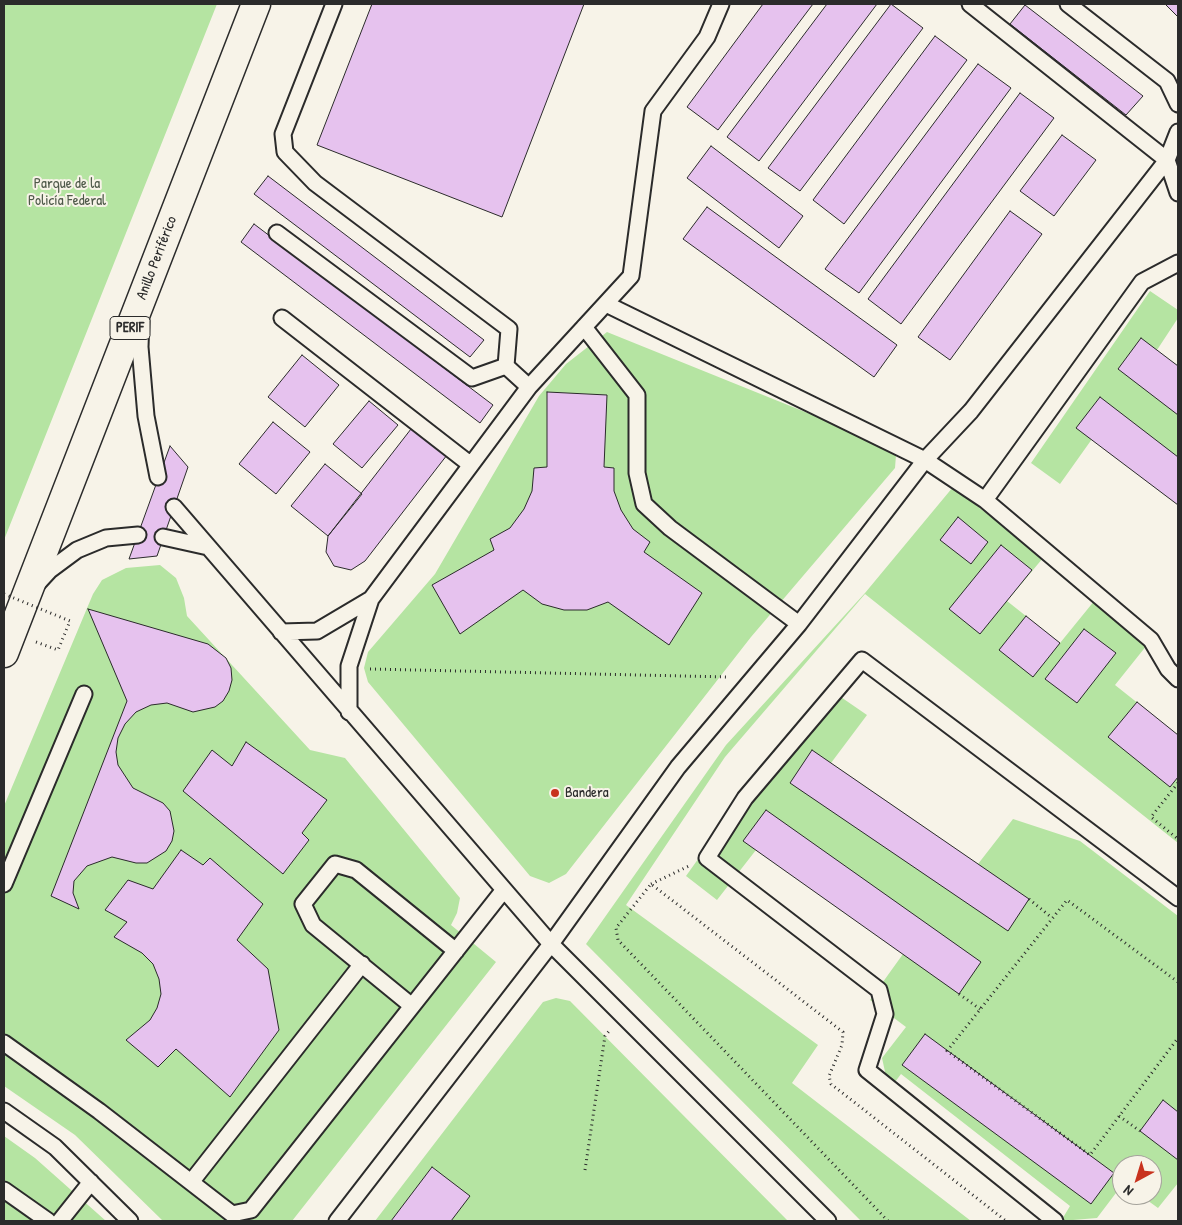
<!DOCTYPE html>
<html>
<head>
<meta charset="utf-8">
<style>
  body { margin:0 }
  #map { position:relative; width:1182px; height:1225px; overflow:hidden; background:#f7f3e8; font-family:"Patrick Hand",sans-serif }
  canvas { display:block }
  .frame { position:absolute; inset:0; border:5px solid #2b2b2b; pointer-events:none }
  .north { position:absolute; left:1112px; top:1155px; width:50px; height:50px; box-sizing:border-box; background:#f7f3e8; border:1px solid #a5a39c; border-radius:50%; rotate:219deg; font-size:14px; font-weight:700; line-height:20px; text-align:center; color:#2b2b2b }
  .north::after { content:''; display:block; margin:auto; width:18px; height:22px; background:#c8321e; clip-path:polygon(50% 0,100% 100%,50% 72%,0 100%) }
</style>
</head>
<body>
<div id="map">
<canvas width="1182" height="1225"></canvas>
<div class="frame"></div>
<div class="north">N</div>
</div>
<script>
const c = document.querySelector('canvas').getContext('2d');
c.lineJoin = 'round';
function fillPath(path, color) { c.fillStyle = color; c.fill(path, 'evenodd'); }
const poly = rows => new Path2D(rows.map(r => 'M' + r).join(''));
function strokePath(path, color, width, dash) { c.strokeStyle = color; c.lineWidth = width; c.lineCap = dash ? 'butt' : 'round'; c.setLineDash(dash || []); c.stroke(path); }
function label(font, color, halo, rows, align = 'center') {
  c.font = font + ' "Patrick Hand",sans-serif'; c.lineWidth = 4; c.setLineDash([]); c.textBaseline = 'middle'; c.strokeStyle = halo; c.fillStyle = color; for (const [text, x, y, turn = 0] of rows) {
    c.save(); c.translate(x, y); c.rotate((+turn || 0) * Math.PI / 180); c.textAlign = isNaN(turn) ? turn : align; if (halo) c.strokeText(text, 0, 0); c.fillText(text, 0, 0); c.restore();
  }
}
fillPath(poly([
  [4,4,217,4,4,540],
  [1150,291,1178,310,1178,318,1157,350,1178,366,1178,505,1092,439,1060,484,1031,463],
  [607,332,887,445,896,455,895,468,751,637,566,874,549,883,530,876,368,682,364,668,368,652,435,574,539,396,566,364],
  [953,487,1043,558,1007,601,1060,643,1095,600,1147,645,1115,685,1178,735,1178,843,865,594,725,757,626,905,818,1045,792,1083,971,1221,861,1221,586,944,726,745,865,593],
  [160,565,176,578,184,598,187,616,310,750,345,758,460,898,457,913,451,925,496,962,292,1221,163,1221,75,1135,4,1086,4,806,93,594,102,580,126,568],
  [835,693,867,715,831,763,978,864,1013,819,1080,841,1178,916,1178,1183,1158,1208,1140,1195,1152,1195,1152,1165,1122,1165,1122,1185,1097,1218,1061,1221,1070,1206,901,1074,889,1090,882,1058,906,1027,870,1000,903,954,756,850,717,900,686,876,748,789],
  [556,998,570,1001,788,1221,375,1221,543,1002],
  [4,1136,35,1158,106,1221,4,1221]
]), '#b5e4a2');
const building = poly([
  [372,4,584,4,502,217,317,145,372,4],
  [763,4,813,4,718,130,687,107,763,4],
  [827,4,877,4,759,161,727,137,827,4],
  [891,4,923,28,800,191,768,168,891,4],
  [1165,4,1178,4,1178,17,1165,4],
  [1025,5,1143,96,1126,115,1010,24,1025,5],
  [935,36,967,60,844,224,813,200,935,36],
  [978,64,1011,88,859,293,825,269,978,64],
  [1020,93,1054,118,901,324,868,299,1020,93],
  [1062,135,1096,160,1054,216,1020,191,1062,135],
  [711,146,803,216,779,248,687,178,711,146],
  [268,176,484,340,470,357,254,194,268,176],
  [707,207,897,345,874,377,683,239,707,207],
  [1010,211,1042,234,950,360,918,337,1010,211],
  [254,224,493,405,480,423,241,242,254,224],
  [1141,338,1178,366,1178,415,1118,369,1141,338],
  [302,355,339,385,305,427,268,397,302,355],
  [547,392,607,395,604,467,614,468,614,491,621,510,633,529,650,542,644,552,702,593,669,645,608,602,587,610,564,610,542,604,523,590,460,634,432,585,494,550,490,539,510,528,524,509,532,491,534,468,547,467,547,392],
  [1100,397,1178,457,1178,505,1076,428,1100,397],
  [369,401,398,425,362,468,333,444,369,401],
  [273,422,310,452,276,494,239,464,273,422],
  [411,429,447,455,365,561,351,570,334,566,326,552,328,536,411,429],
  [170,446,188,467,157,556,129,559,170,446],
  [325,464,362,494,328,536,291,506,325,464],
  [958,517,988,542,971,564,940,540,958,517],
  [1001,545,1032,570,980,634,949,609,1001,545],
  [88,609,208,644,226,658,231,668,232,680,229,691,223,701,215,707,193,712,167,703,151,705,136,712,125,724,118,738,116,752,118,765,133,788,163,803,170,811,174,831,172,841,166,851,147,863,136,863,112,857,87,866,74,881,73,893,79,909,51,896,127,701,88,609],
  [1026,616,1060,643,1033,677,999,650,1026,616],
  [1084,629,1116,653,1077,703,1045,679,1084,629],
  [1137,702,1178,735,1178,777,1170,787,1108,737,1137,702],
  [246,742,327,800,302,833,309,840,283,874,183,791,212,750,232,766,246,742],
  [812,750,1029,899,1008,931,790,783,812,750],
  [766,810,981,962,959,994,743,841,766,810],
  [181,850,203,865,210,858,263,904,237,940,268,969,279,1030,230,1097,176,1049,158,1067,126,1040,150,1020,157,1008,161,994,159,979,153,964,142,953,114,937,127,922,105,910,128,880,153,889,181,850],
  [925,1034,1114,1173,1091,1204,902,1065,925,1034],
  [1163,1100,1178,1112,1178,1160,1140,1131,1163,1100],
  [432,1167,470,1196,451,1221,391,1221,432,1167]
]);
fillPath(building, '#e6c2ee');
strokePath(building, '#2b2b2b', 1);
const lane = poly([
  [334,4,283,134,285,152,315,183,509,329,506,366],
  [970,4,1167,160,1178,193],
  [1068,4,1167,81,1178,104],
  [277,233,472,378,506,366,529,387],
  [1178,263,1142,282,985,500,1151,640,1168,669,1178,679],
  [606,304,925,460,985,500],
  [282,318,471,465],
  [141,320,140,347,146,416,158,477],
  [584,327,637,395,637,473,644,504,670,528,799,624],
  [174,507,551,944,828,1221],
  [163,537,208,547],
  [38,583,50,570,77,550,106,538,138,535],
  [281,632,317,631,371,599],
  [349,712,349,666,371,599,529,387,631,276,653,111,707,37,721,4],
  [4,884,84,694],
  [412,1006,313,925,303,904,335,864,356,870,456,951],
  [4,1043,99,1111,232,1214,251,1210,503,891],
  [4,1111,55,1147,130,1221],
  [192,1181,362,964],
  [4,1190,48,1221],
  [60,1221,91,1182],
  [337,1221,551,944,678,767,799,624,925,460,971,411,1167,160,1178,132],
  [1055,1221,867,1070,885,1014,879,990,707,858,745,798,862,660,1178,898]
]);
const primary = poly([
  [4,653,256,4]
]);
strokePath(lane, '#2b2b2b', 19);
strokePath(primary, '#2b2b2b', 31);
strokePath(poly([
  [36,642,58,650,70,621],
  [370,669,728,677],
  [1178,783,1151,817,1178,839],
  [651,884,689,866],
  [1029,899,1051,917],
  [1178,982,1067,900,947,1051,1090,1155,1178,1038],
  [959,994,980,1009],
  [1119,1116,1140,1131],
  [585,1170,605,1036,610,1030],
  [888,1221,618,940,616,928,651,884,843,1032,842,1045,829,1076,831,1084,1006,1221]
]), '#2b2b2b', 3, [1, 4]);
strokePath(lane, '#f7f3e8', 15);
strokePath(primary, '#f7f3e8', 28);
strokePath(poly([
  [4,594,70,621]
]), '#2b2b2b', 3, [1, 4]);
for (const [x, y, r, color] of [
  [555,793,5,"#c8321e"]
]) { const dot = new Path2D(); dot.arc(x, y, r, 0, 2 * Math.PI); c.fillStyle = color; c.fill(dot); strokePath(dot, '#f7f3e8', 2); }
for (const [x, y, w] of [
  [130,328,40]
]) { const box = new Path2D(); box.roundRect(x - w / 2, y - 11.5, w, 23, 4); c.fillStyle = '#f7f3e8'; c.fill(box); strokePath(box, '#2b2b2b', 1); }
label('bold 14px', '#2b2b2b', null, [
  ["PERIF",130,328]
]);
label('15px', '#4e5949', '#f7f3e8', [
  ["Parque de la",67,184],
  ["Policía Federal",67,201]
]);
label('15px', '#2b2b2b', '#f7f3e8', [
  ["Anillo Periférico",157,258,-69]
]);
label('15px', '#2b2b2b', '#f7f3e8', [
  ["Bandera",565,793]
], 'left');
</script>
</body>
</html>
